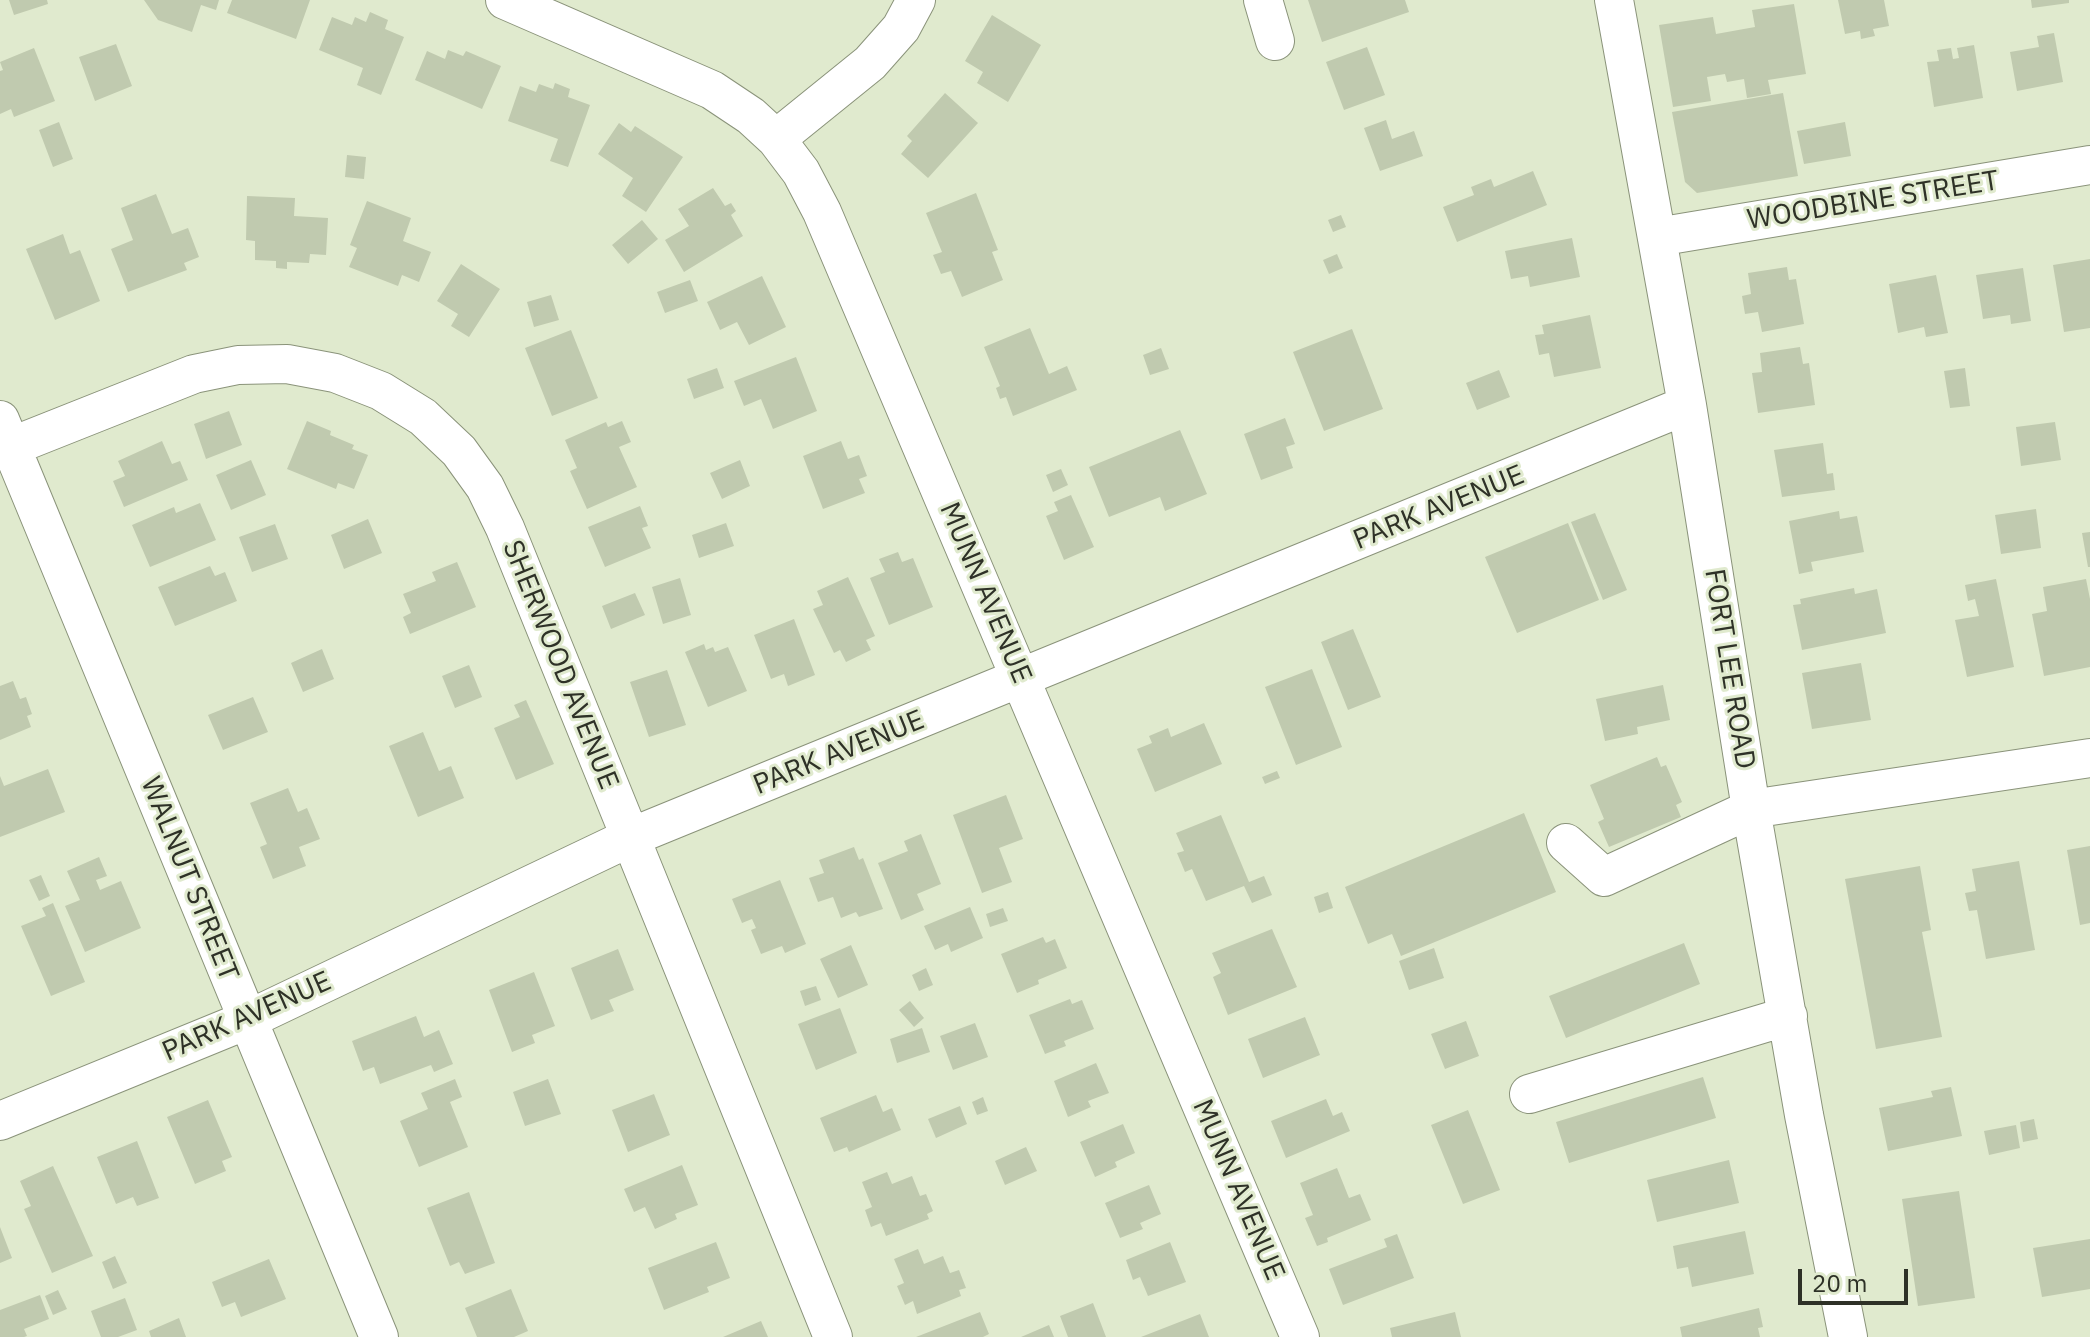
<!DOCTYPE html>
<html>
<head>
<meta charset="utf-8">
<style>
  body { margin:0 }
  #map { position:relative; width:2090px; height:1337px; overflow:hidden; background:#e0eace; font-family:"IBM Plex Sans",sans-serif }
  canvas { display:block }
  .scale { position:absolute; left:1798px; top:1269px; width:110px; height:36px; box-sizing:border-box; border:4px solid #2e3127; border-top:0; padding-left:10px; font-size:24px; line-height:28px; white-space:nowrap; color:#2e3127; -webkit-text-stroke:6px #e0eace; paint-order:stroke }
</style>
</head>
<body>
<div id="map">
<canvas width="2090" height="1337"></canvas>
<div class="scale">20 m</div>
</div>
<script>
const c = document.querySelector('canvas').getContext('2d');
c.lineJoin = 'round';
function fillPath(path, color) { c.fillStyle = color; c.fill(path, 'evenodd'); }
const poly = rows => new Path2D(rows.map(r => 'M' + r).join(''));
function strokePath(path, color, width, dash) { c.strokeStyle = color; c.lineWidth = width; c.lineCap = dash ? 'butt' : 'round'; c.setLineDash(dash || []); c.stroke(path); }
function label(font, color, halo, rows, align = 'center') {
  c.font = font + ' "IBM Plex Sans",sans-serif'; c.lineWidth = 6; c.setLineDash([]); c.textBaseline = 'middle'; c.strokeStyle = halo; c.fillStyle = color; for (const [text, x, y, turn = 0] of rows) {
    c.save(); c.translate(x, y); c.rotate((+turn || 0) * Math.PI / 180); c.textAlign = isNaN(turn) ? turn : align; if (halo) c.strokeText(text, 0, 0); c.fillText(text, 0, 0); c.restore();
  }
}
fillPath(poly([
  [9,0,47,0,48,4,14,15],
  [144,0,219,0,216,10,201,5,192,32,158,20],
  [232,0,310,0,296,39,227,13],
  [1308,0,1405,0,1409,12,1322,42],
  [1838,0,1884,0,1889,26,1873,29,1875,36,1861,39,1860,31,1845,34],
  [2031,0,2069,0,2069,3,2032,8],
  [1794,4,1806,74,1768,80,1771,94,1747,98,1744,79,1727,82,1725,74,1707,77,1711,101,1673,107,1659,25,1713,17,1716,34,1755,27,1752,10],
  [370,12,388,20,385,29,404,37,381,95,357,85,363,68,319,50,332,17,352,25,355,17,366,22],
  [992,15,1041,45,1008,102,977,83,983,72,965,61],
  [2054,33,2063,82,2017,91,2010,52,2039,47,2037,36],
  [116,44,132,86,95,101,79,57],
  [1974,45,1983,98,1934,107,1927,62,1939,61,1937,50,1951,48,1953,59,1959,58,1957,48],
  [1367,47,1385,95,1344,110,1326,62],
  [34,48,55,101,14,117,11,109,0,114,0,71,3,70,0,62],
  [448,50,463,56,466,51,501,66,482,109,415,80,427,51,445,59],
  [555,83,570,89,568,97,590,105,568,167,550,161,558,139,508,121,520,86,536,92,539,84,553,89],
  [945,93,978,123,928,178,901,154,912,141,907,136],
  [1783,93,1798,176,1697,193,1685,182,1672,112],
  [1386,120,1392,139,1414,131,1423,156,1380,171,1364,128],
  [59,122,73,159,53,167,39,130],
  [1845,122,1851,156,1804,164,1797,131],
  [619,123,631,132,635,126,683,157,646,212,622,196,633,178,598,154],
  [347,155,366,157,364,179,345,177],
  [1533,171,1547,205,1457,242,1443,207,1474,195,1471,187,1491,179,1494,187],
  [713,188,725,206,731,203,736,211,731,215,743,236,684,272,665,240,689,226,678,209],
  [976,193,998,250,992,252,1003,280,962,297,951,271,941,274,933,255,942,252,926,213],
  [156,194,172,234,188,228,199,257,184,263,187,270,128,292,111,249,133,240,121,208],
  [247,196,295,198,294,216,328,218,326,255,310,254,309,263,287,262,287,269,276,268,276,261,255,260,255,241,246,240],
  [367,201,411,218,403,241,431,252,419,282,402,275,398,286,349,267,357,248,350,245],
  [1341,215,1346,227,1333,232,1328,220],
  [642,220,658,239,628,264,612,245],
  [63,234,70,254,80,250,100,301,55,320,26,249],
  [1572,238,1580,277,1530,287,1528,276,1511,279,1505,251],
  [1337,254,1343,268,1329,274,1323,260],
  [2090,259,2090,328,2064,332,2053,265],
  [461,264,500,289,469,337,451,326,458,314,437,301],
  [1787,267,1789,280,1796,279,1804,324,1762,332,1758,312,1745,314,1742,296,1751,294,1748,273],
  [2023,268,2031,321,2011,324,2010,315,1983,319,1976,275],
  [1936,275,1948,333,1926,337,1924,327,1898,333,1889,284],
  [762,276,786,327,749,345,737,322,720,330,707,302],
  [690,280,698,301,665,313,657,292],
  [551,295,559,320,534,327,527,302],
  [1590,315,1601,368,1554,377,1549,353,1539,355,1535,335,1544,334,1542,325],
  [1030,328,1049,374,1067,366,1077,390,1013,416,1006,397,1000,399,996,388,1000,386,984,347],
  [1352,329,1383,409,1324,431,1293,352],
  [571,330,598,398,552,416,525,348],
  [1800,347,1803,364,1809,363,1815,405,1758,413,1752,373,1762,372,1760,353],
  [1161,348,1169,369,1150,375,1143,355],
  [796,357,817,411,773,429,761,399,744,406,734,381],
  [717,368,724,388,694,399,687,379],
  [1965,368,1970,406,1950,408,1944,371],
  [1499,370,1510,397,1477,410,1466,383],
  [229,411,242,445,206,459,194,424],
  [1285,418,1295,444,1286,447,1293,468,1261,480,1244,434],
  [307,421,331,431,330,435,354,445,352,449,368,455,354,489,338,483,336,489,287,469],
  [622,421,631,442,619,447,637,487,587,509,570,471,577,468,565,440,606,422,608,427],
  [2055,422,2061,460,2021,466,2016,427],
  [1180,430,1207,494,1165,511,1160,497,1109,517,1089,467],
  [162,441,172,464,180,461,188,480,124,507,113,481,125,476,118,461],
  [841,441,848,459,859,455,867,476,859,479,865,493,823,509,803,456],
  [1823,443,1827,474,1833,473,1835,490,1782,497,1774,450],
  [251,460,266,495,231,510,216,475],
  [740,460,750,486,722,499,710,473],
  [1061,469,1068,485,1053,492,1046,475],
  [1071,495,1094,547,1064,560,1046,516,1058,511,1054,502],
  [200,503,216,540,150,567,132,525,174,507,176,513],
  [640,506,648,526,642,528,651,548,605,567,588,527],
  [2036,509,2041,548,2001,554,1995,515],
  [1839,511,1840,519,1857,516,1864,552,1811,562,1813,571,1799,574,1789,521],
  [1595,513,1627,590,1603,600,1571,522],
  [368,519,382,553,344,569,331,535],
  [726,523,734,546,699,558,692,535],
  [1568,523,1599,600,1517,633,1485,557],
  [275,524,288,559,252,572,239,537],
  [2090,532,2090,567,2088,567,2082,533],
  [898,552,902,562,913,558,933,607,889,625,870,578,885,572,879,559],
  [457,562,476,607,410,634,403,617,411,613,403,594,436,581,432,572],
  [210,566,215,576,225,572,237,601,175,626,158,587],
  [848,577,875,636,866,640,871,650,846,662,840,650,834,653,813,609,823,605,817,591],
  [680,578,691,615,663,624,652,587],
  [1996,579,2014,667,1967,677,1955,620,1979,616,1975,599,1968,601,1965,585],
  [2086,579,2090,599,2090,667,2044,676,2032,614,2047,611,2043,587],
  [1854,588,1855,594,1877,589,1886,633,1802,650,1793,605,1801,604,1800,599],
  [635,593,645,615,611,629,602,606],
  [794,619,815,675,788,686,784,674,771,679,754,635],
  [1353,629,1381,697,1348,710,1321,642],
  [704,644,706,650,713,647,715,652,728,647,747,691,708,707,685,652],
  [322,649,334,679,303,692,291,663],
  [1861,663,1871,720,1812,729,1802,673],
  [469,665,482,697,455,708,442,676],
  [1312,669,1342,747,1296,765,1265,687],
  [667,670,686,725,649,737,630,682],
  [13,681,20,699,26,697,32,714,27,716,31,727,0,740,0,686],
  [1663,685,1670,720,1637,727,1638,734,1605,741,1596,699],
  [253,697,268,732,223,750,208,715],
  [526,700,554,764,516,780,494,728,520,717,514,705],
  [1204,723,1222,764,1155,792,1137,749,1152,743,1149,736,1168,728,1171,737],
  [423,732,439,771,451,766,464,798,418,817,389,746],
  [1657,757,1661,767,1666,765,1682,802,1676,805,1681,817,1609,847,1598,822,1604,819,1590,785],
  [48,769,65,812,0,837,0,776,4,786],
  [1277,771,1280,778,1265,784,1262,777],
  [288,788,298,812,307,808,320,839,299,847,306,866,273,879,260,847,267,844,250,803],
  [1006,795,1023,839,999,848,1012,882,982,893,953,815],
  [1524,813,1556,892,1401,956,1392,934,1368,944,1345,887],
  [1221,815,1249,882,1264,876,1272,895,1252,903,1244,886,1206,901,1192,869,1185,872,1177,853,1184,851,1176,833],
  [921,834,941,884,917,894,924,910,901,920,878,863,908,851,904,841],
  [2090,846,2090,923,2080,925,2067,850],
  [854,847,859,860,863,858,883,909,859,917,856,912,841,918,833,897,818,902,809,878,824,873,819,860],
  [99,857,107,876,96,880,100,890,121,881,141,928,85,952,65,906,80,900,67,871],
  [2019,861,2035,950,1986,959,1977,910,1969,911,1965,893,1976,891,1972,869],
  [1920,866,1931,930,1922,932,1942,1037,1876,1049,1845,879],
  [41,875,50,896,39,901,29,880],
  [780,880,806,944,785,953,782,946,761,954,751,930,756,928,752,919,742,923,732,899],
  [1328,892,1333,908,1319,913,1314,897],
  [53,903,85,982,51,996,21,926,46,916,42,908],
  [970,907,983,938,951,952,948,944,935,950,924,926],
  [1003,908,1008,921,990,927,986,914],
  [1272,929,1297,987,1228,1015,1213,977,1221,973,1212,953],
  [1043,937,1046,943,1055,939,1067,968,1038,980,1039,984,1017,993,1001,954],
  [1684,943,1700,984,1566,1038,1549,996],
  [851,945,868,985,838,998,820,959],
  [1434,948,1444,978,1409,990,1399,961],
  [618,949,634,990,609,1000,614,1011,591,1020,571,968],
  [926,968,933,985,919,991,912,975],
  [534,972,555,1026,532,1035,535,1043,512,1052,489,990],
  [816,986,821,1000,805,1006,800,991],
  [1070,999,1072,1004,1082,1000,1094,1029,1064,1041,1066,1046,1045,1054,1029,1015],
  [910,1001,924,1018,914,1027,899,1010],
  [840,1008,857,1053,816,1070,798,1024],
  [416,1016,424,1037,439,1030,453,1064,434,1072,431,1065,380,1084,374,1067,363,1071,352,1041],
  [1305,1017,1320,1055,1263,1078,1248,1039],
  [1466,1021,1479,1056,1445,1069,1431,1034],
  [975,1023,988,1057,953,1070,940,1036],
  [922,1028,930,1052,897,1063,890,1039],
  [1096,1063,1109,1093,1088,1101,1091,1107,1068,1117,1054,1081],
  [1703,1077,1716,1118,1569,1163,1556,1122],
  [455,1079,462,1097,450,1102,468,1147,419,1167,400,1121,428,1109,421,1093],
  [548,1079,561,1114,525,1126,513,1092],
  [1951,1087,1962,1136,1888,1151,1879,1108,1933,1097,1931,1091],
  [654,1094,670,1135,628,1152,612,1110],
  [876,1095,883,1112,892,1108,901,1130,849,1152,847,1147,834,1152,820,1118],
  [983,1097,988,1111,977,1115,972,1102],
  [1326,1099,1333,1116,1342,1112,1350,1131,1286,1158,1271,1121],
  [208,1100,232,1157,222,1161,226,1171,195,1184,167,1117],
  [960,1106,967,1124,936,1138,928,1119],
  [1468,1110,1500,1190,1463,1204,1431,1125],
  [2034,1119,2038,1139,2023,1142,2020,1122],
  [1123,1124,1135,1153,1115,1162,1117,1167,1095,1177,1080,1142],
  [2016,1125,2020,1148,1989,1155,1984,1131],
  [137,1141,159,1198,137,1206,133,1197,116,1204,97,1157],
  [1026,1147,1037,1171,1005,1185,995,1161],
  [1729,1160,1739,1203,1657,1222,1647,1180],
  [682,1165,698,1205,675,1214,677,1219,655,1229,645,1207,634,1212,624,1189],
  [53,1166,93,1256,52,1273,24,1209,31,1206,20,1181],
  [1337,1168,1349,1198,1360,1194,1371,1220,1327,1238,1328,1242,1317,1246,1305,1218,1313,1215,1300,1183],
  [887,1172,892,1184,912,1176,920,1196,926,1194,933,1211,927,1214,929,1219,886,1236,881,1223,871,1227,865,1210,872,1207,862,1182],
  [1149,1185,1161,1214,1140,1223,1143,1229,1120,1238,1105,1203],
  [1959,1191,1975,1298,1918,1306,1902,1199],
  [469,1192,495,1263,465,1274,459,1262,450,1266,427,1208],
  [0,1227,12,1258,0,1263],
  [1745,1231,1754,1274,1692,1287,1688,1267,1677,1269,1673,1246],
  [1397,1234,1414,1278,1343,1305,1329,1269,1387,1247,1384,1239],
  [2090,1239,2090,1289,2042,1297,2033,1248],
  [716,1242,730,1278,707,1287,709,1292,664,1310,648,1268],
  [1170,1242,1186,1282,1148,1296,1140,1277,1133,1280,1126,1260],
  [918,1249,924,1264,943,1256,950,1273,959,1270,966,1288,959,1290,961,1296,917,1314,913,1301,905,1305,897,1286,904,1283,894,1259],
  [115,1256,127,1283,113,1289,102,1262],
  [269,1259,286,1299,241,1317,235,1302,222,1307,212,1282],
  [511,1289,528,1331,514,1337,477,1337,465,1308],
  [58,1290,67,1309,53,1315,45,1296],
  [40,1295,49,1319,24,1329,27,1336,24,1337,0,1337,0,1310],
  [125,1298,137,1330,118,1337,101,1337,91,1311],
  [1093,1303,1106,1337,1068,1337,1060,1316],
  [1759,1308,1763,1327,1758,1328,1760,1337,1682,1337,1680,1327],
  [980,1312,989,1334,983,1337,916,1337],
  [1455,1312,1461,1337,1392,1337,1390,1328],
  [1200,1314,1209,1337,1141,1337],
  [179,1318,186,1337,151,1337,149,1331],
  [761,1321,768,1337,723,1337],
  [1049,1325,1054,1337,1021,1337]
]), '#c0caaf');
const minor = poly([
  [505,0,712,90,751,116,776,139,801,172,822,212,1300,1337],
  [1263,0,1275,41],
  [1614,0,1687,405,1751,809,1804,1115,1848,1337],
  [776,139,870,63,901,28,916,0],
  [1657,237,2090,165],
  [0,420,379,1337],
  [0,451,194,374,238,365,287,364,335,373,381,391,423,417,459,451,485,487,505,528,833,1337],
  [1566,843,1604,877,1751,809,2090,758],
  [1529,1094,1788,1016],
  [0,1121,247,1020,631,837,1687,405]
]);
strokePath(minor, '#8a937a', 40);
strokePath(minor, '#fff', 38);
label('28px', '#2e3127', '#e0eace', [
  ["WOODBINE STREET",1873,201,-9],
  ["PARK AVENUE",1439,508,-22],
  ["MUNN AVENUE",985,593,67],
  ["SHERWOOD AVENUE",560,665,68],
  ["FORT LEE ROAD",1729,669,81],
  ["PARK AVENUE",839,753,-22],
  ["WALNUT STREET",189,879,68],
  ["PARK AVENUE",247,1017,-24],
  ["MUNN AVENUE",1238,1190,67]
]);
</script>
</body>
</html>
